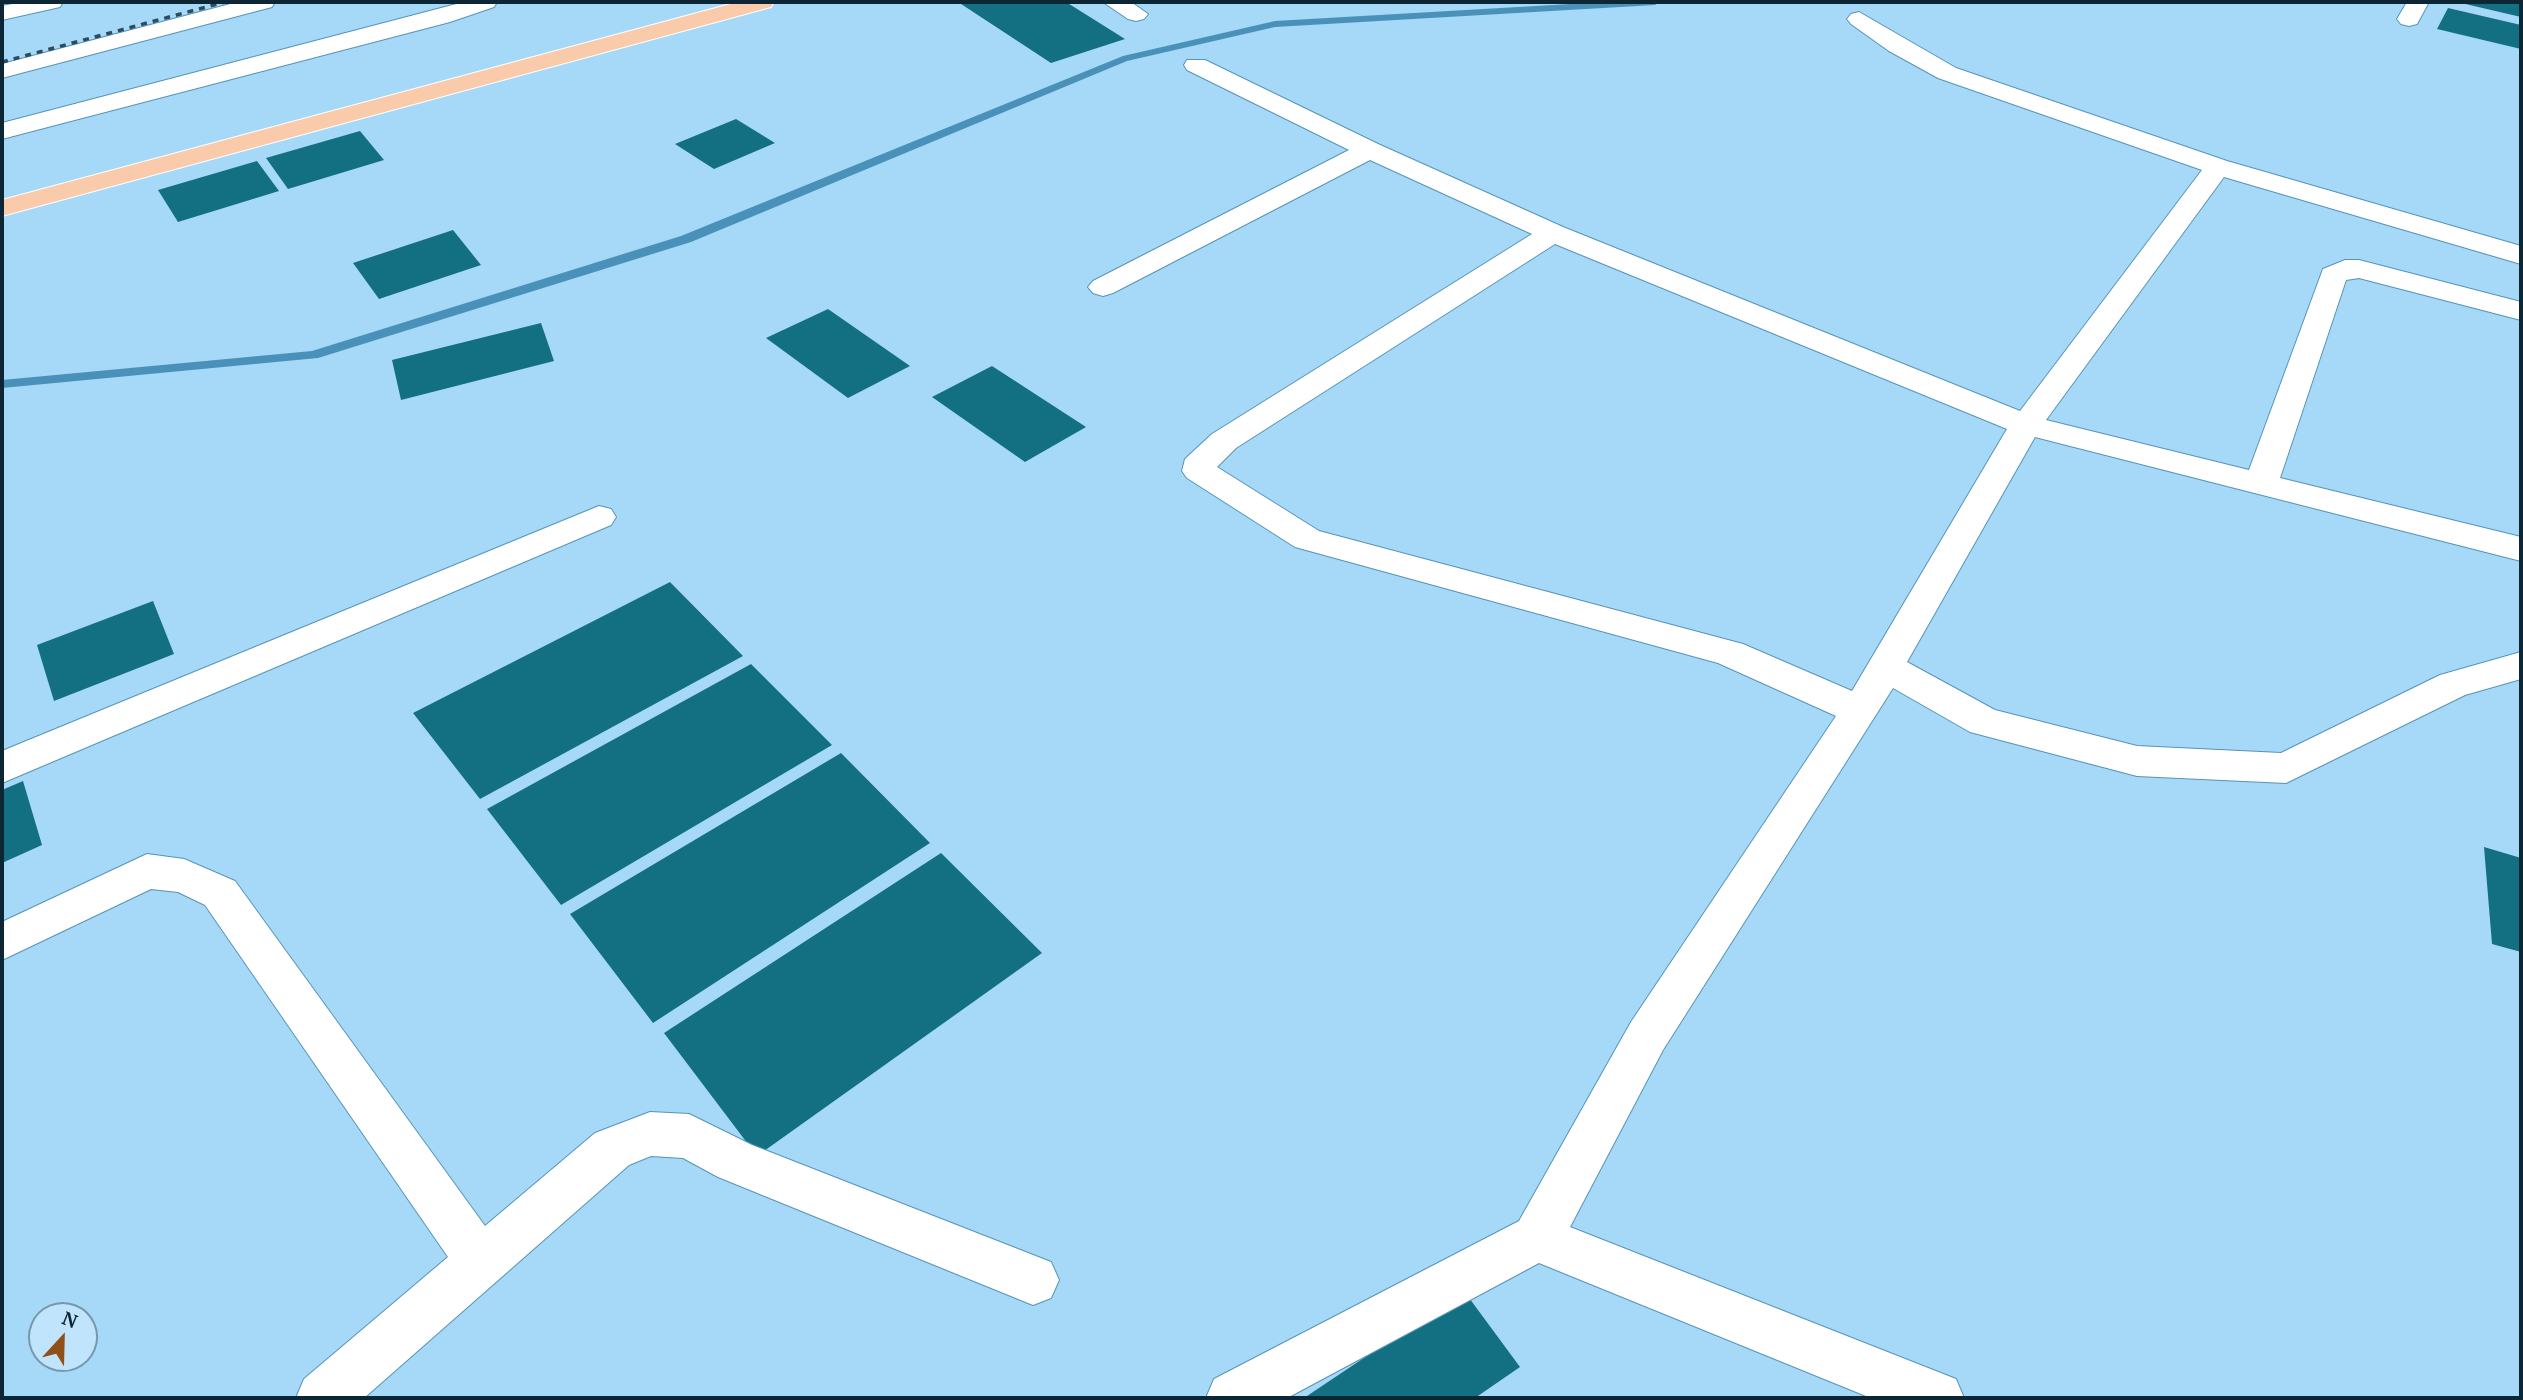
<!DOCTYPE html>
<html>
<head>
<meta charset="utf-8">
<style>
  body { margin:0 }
  #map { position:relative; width:2523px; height:1400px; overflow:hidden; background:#a6d8f7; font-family:"PT Serif",serif }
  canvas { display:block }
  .frame { position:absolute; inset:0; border:4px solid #0c2635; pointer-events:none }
  .north { position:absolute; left:28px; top:1302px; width:70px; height:70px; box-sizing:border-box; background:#bfe4fb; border:2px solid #7798ac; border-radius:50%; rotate:22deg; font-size:19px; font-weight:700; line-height:28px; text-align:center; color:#0c2635 }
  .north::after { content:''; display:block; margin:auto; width:24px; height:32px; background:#90501a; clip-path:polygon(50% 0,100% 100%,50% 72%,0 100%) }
</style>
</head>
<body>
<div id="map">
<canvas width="2523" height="1400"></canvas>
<div class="frame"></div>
<div class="north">N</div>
</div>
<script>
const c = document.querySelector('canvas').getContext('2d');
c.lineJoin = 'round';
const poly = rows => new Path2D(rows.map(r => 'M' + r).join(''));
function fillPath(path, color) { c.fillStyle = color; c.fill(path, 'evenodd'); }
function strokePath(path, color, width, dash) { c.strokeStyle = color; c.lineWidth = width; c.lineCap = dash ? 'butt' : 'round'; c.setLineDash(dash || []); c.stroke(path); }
fillPath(poly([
  [1605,2,1660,2,1655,5,1275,27,1127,61,691,242,318,358,2,388,2,380,312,351,681,236,1123,56,1275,21,1605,2]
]), '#4a91b9');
fillPath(poly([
  [958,2,1066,2,1125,39,1051,63],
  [2521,2,2521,17,2461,3,2461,2],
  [2448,8,2521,25,2521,49,2437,29],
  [736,119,775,143,714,169,675,144],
  [360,131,384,160,288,189,266,158],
  [257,161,279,191,178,222,158,190],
  [453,230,481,265,379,299,353,263],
  [828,309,910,366,848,398,766,338],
  [541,323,554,361,401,400,392,360],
  [992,366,1086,427,1025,462,932,397],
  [670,582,743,656,480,799,413,713],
  [153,601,174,654,54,701,37,645],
  [751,664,832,745,561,905,487,809],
  [841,753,930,843,653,1023,570,914],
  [23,781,42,845,2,863,2,790],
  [2484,847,2521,858,2521,952,2492,944],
  [941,853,1042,953,757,1156,664,1033],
  [1464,1291,1520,1367,1475,1398,1304,1398]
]), '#137083');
const minor = poly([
  [22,2,63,2,60,7,2,20,2,6,22,2],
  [238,2,275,2,272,7,2,78,2,64,238,2],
  [464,2,497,2,494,7,450,22,2,139,2,123,464,2],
  [1103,2,1131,2,1148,14,1144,19,1136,21,1128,19,1103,2],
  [2407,2,2429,2,2417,24,2409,26,2401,24,2397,19,2407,2],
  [1859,12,1956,68,2227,161,2521,246,2521,264,2224,177,2046,420,2249,470,2323,269,2345,260,2359,260,2521,302,2521,320,2359,278,2346,280,2280,478,2521,537,2521,561,2035,437,1907,662,1995,710,2137,746,2281,753,2440,675,2521,652,2521,679,2465,695,2286,783,2137,776,1970,732,1893,688,1663,1050,1570,1227,1956,1379,1964,1398,1871,1398,1539,1263,1287,1398,1206,1398,1214,1379,1519,1221,1631,1022,1836,716,1718,663,1295,547,1187,478,1182,471,1185,459,1212,434,1532,234,1370,160,1113,293,1103,296,1093,293,1088,287,1093,281,1349,150,1187,70,1184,65,1187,60,1205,60,1378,144,1563,227,2020,411,2202,170,1938,78,1889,51,1851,24,1847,19,1851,14,1859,12],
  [1555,244,2007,429,1852,691,1743,644,1319,531,1217,467,1236,448,1555,244],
  [599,506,611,509,616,517,611,525,2,783,2,751,599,506],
  [147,854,184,859,235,881,485,1226,595,1133,650,1112,689,1114,752,1145,1051,1262,1059,1280,1051,1298,1033,1305,718,1177,683,1158,651,1156,629,1165,364,1398,296,1398,304,1379,448,1257,205,905,178,892,151,889,2,960,2,922,147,854]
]);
const major = poly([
  [738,2,774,2,771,7,2,216,2,200,738,2]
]);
strokePath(minor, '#5694b9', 2);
strokePath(major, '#fff', 2);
fillPath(minor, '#fff');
fillPath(major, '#f9cbaa');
strokePath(poly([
  [2,62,225,2]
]), '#2c4b5e', 3.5, [6, 6]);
</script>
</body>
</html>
